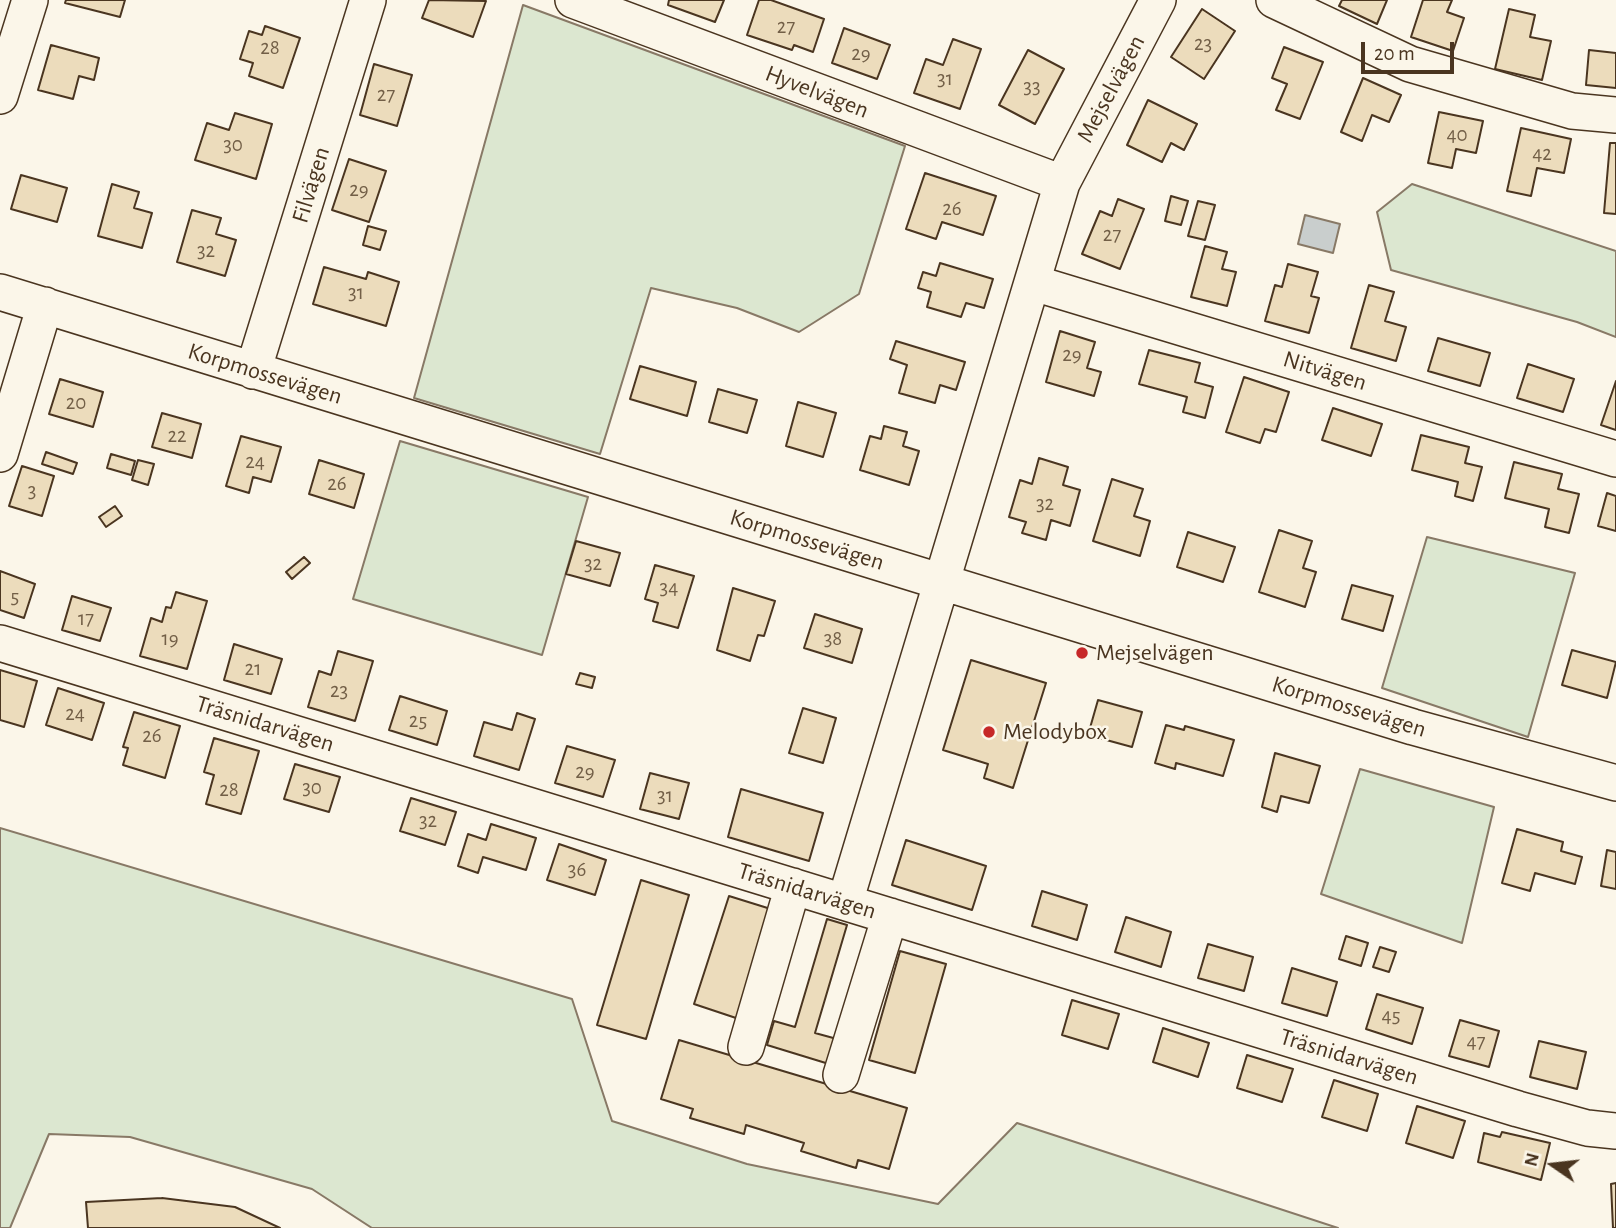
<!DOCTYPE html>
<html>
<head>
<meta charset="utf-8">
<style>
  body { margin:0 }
  #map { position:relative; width:1616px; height:1228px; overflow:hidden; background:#fbf6e9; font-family:"Alegreya Sans",sans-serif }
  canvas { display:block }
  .north { position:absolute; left:1518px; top:1130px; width:70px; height:70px; -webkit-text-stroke:5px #fbf6e9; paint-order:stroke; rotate:284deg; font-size:19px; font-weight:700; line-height:28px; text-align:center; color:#4a3520 }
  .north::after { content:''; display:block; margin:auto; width:24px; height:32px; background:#4a3520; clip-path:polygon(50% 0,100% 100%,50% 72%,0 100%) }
  .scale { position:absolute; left:1361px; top:42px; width:93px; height:32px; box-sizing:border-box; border:4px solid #4a3520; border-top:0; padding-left:9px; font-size:21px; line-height:24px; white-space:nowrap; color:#4a3520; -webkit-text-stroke:5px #fbf6e9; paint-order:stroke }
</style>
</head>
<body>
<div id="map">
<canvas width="1616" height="1228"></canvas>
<div class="north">N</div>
<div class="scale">20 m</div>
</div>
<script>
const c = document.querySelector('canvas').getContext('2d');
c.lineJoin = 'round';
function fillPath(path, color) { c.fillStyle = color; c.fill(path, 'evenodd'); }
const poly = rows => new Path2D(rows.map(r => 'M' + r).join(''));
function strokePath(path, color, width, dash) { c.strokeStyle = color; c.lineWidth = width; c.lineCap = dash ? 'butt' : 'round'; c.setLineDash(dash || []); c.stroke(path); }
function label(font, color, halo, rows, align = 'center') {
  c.font = font + ' "Alegreya Sans",sans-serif'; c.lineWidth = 5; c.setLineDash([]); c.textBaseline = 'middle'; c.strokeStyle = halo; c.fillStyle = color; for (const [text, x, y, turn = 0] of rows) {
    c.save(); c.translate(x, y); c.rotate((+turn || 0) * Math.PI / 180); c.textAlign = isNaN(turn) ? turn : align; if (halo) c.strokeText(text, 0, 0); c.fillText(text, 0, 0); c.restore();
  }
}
const green = poly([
  [523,5,905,146,859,294,799,332,737,308,651,288,600,454,414,398,523,5],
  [1412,184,1616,251,1616,337,1577,322,1391,270,1377,212,1412,184],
  [400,441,588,497,542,655,353,599,400,441],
  [1427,537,1575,573,1528,737,1382,688,1427,537],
  [1360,769,1494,807,1462,943,1321,894,1360,769],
  [0,828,572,999,612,1121,747,1164,938,1204,1017,1123,1338,1228,372,1228,312,1189,130,1137,49,1134,10,1228,0,1228,0,828]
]);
fillPath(green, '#dce7d0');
strokePath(green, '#887966', 2);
const water = poly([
  [1305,215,1340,224,1333,253,1298,244,1305,215]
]);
fillPath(water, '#c9cecd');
strokePath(water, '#887966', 2);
const building = poly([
  [66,0,125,0,120,17,65,3,66,0],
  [429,0,486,1,473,37,422,18,429,0],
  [669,0,724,0,715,22,668,5,669,0],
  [759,0,771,0,824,19,813,52,794,45,792,50,747,35,759,0],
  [1342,0,1387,0,1377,24,1339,6,1342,0],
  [1423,0,1452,0,1447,12,1464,18,1453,51,1411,37,1423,0],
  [1202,9,1235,31,1204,79,1171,57,1202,9],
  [1509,9,1535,15,1530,37,1551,41,1542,80,1495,69,1509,9],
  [265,26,300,38,283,88,249,76,253,63,240,59,249,31,262,35,265,26],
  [844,28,890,45,877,79,832,63,844,28],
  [953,39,981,49,960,109,914,93,926,59,943,65,953,39],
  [51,45,99,58,94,80,79,76,73,99,38,90,51,45],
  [1284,47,1323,62,1300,119,1276,110,1287,84,1272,78,1284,47],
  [1028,50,1064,69,1035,124,999,105,1028,50],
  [1589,50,1616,53,1616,88,1586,85,1589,50],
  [374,64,412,75,397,126,360,115,374,64],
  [1363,78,1401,95,1389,122,1372,115,1362,141,1341,132,1363,78],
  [1148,100,1197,124,1184,150,1171,143,1162,162,1127,145,1148,100],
  [1439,112,1483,121,1476,153,1456,149,1452,168,1428,163,1439,112],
  [235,113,272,124,256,179,195,160,207,123,229,130,235,113],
  [1521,128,1571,139,1564,173,1537,168,1531,196,1507,191,1521,128],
  [1610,143,1616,143,1616,214,1604,213,1610,143],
  [349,159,386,171,369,222,332,210,349,159],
  [925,173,996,196,983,235,942,222,936,239,906,229,925,173],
  [21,175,67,188,57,222,11,209,21,175],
  [112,184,139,192,134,208,152,213,142,248,98,236,112,184],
  [1171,196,1188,201,1181,225,1165,221,1171,196],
  [1118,199,1144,209,1120,269,1082,254,1100,211,1112,216,1118,199],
  [1198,201,1215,205,1205,240,1188,236,1198,201],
  [192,210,221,218,216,234,236,240,225,276,177,262,192,210],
  [368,226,386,231,380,250,363,245,368,226],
  [1205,246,1227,252,1222,269,1236,272,1227,306,1191,297,1205,246],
  [940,263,993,279,984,308,966,303,961,317,927,307,931,292,918,288,923,272,936,276,940,263],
  [1288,264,1318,272,1311,296,1319,298,1309,333,1265,321,1275,285,1282,287,1288,264],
  [324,267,366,279,368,272,399,282,386,326,313,304,324,267],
  [1369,285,1394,292,1385,321,1406,327,1396,361,1351,348,1369,285],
  [1060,331,1095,342,1087,368,1101,372,1094,396,1046,382,1060,331],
  [1438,338,1490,353,1480,386,1428,371,1438,338],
  [896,341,965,362,956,390,940,385,935,403,899,393,907,365,890,359,896,341],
  [1149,350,1200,363,1195,382,1213,387,1205,418,1183,412,1187,397,1139,384,1149,350],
  [1528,364,1574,379,1563,412,1517,398,1528,364],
  [640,366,696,382,687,416,630,399,640,366],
  [1244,377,1289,392,1276,432,1265,429,1260,443,1226,432,1244,377],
  [60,379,103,392,93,427,49,414,60,379],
  [1616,381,1616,430,1601,425,1616,381],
  [718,389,757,400,747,433,709,422,718,389],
  [798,402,836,413,823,457,786,446,798,402],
  [1333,408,1382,424,1371,456,1322,440,1333,408],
  [162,413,201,424,192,458,152,447,162,413],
  [884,426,907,432,903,446,919,451,909,485,860,470,870,436,881,439,884,426],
  [1421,435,1469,447,1465,463,1482,467,1473,501,1455,496,1458,482,1412,470,1421,435],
  [241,436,281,447,271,482,253,477,249,493,226,486,241,436],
  [46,452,77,463,73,474,42,464,46,452],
  [111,454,135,461,131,475,107,468,111,454],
  [1039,458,1068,467,1063,485,1080,490,1070,526,1051,520,1046,540,1022,533,1026,522,1009,517,1020,480,1032,484,1039,458],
  [138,460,154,464,148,485,132,480,138,460],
  [319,460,364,474,354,508,309,494,319,460],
  [1514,462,1562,474,1558,489,1579,494,1569,533,1545,527,1549,509,1505,498,1514,462],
  [22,466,54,476,42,516,9,506,22,466],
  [1112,479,1143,489,1134,516,1150,521,1140,556,1093,541,1112,479],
  [1607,493,1616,496,1616,531,1598,526,1607,493],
  [115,506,122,516,106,527,99,517,115,506],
  [1279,530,1312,541,1303,568,1316,572,1305,607,1259,592,1279,530],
  [1188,532,1235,547,1223,582,1177,567,1188,532],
  [576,541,620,553,610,586,566,574,576,541],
  [304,557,310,563,292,579,286,572,304,557],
  [655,565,694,576,678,628,653,621,658,603,645,599,655,565],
  [0,571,35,584,24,618,0,610,0,571],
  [1352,585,1393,596,1383,631,1342,619,1352,585],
  [733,588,775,601,764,636,758,635,750,661,717,650,733,588],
  [176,592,207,601,187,669,140,656,151,618,162,622,166,607,171,608,176,592],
  [72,596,111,608,100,641,62,630,72,596],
  [815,614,862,629,852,663,804,648,815,614],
  [234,644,282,659,271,694,224,680,234,644],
  [1572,650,1616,662,1607,698,1562,685,1572,650],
  [338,651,373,661,355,721,308,707,319,671,331,675,338,651],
  [971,660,1046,683,1013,788,984,778,988,764,943,750,971,660],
  [0,670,37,681,24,727,0,720,0,670],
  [580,673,595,677,592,688,576,684,580,673],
  [58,688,104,703,92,740,46,725,58,688],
  [400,696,447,711,437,745,389,730,400,696],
  [1098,700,1142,712,1132,747,1088,735,1098,700],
  [803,708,836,718,823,763,789,753,803,708],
  [134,712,180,726,165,778,123,765,128,748,123,747,134,712],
  [517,713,535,719,519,770,474,756,484,722,512,730,517,713],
  [1166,725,1184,730,1185,726,1234,740,1223,776,1176,763,1175,769,1155,763,1166,725],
  [214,738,259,751,241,814,206,804,214,775,204,772,214,738],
  [567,746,615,760,603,797,555,783,567,746],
  [1275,753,1320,766,1309,803,1281,796,1277,812,1262,807,1275,753],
  [295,764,340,777,329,812,284,799,295,764],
  [650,773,689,783,679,819,640,809,650,773],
  [741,789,823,813,809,861,728,837,741,789],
  [411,798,456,812,445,845,400,831,411,798],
  [491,824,536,838,526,870,483,857,478,873,458,866,468,834,486,840,491,824],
  [1517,829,1563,842,1561,851,1582,857,1575,884,1535,873,1530,891,1502,883,1517,829],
  [906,840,986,866,972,910,892,885,906,840],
  [559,844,606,860,595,895,547,880,559,844],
  [1607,850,1616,852,1616,889,1601,886,1607,850],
  [641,880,689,895,646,1039,597,1025,641,880],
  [1042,891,1087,905,1077,940,1032,926,1042,891],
  [729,896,774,910,739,1019,694,1004,729,896],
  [1126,917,1171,932,1161,967,1115,952,1126,917],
  [827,919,847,925,815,1033,837,1039,829,1064,767,1045,774,1021,795,1027,827,919],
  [1346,936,1368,943,1361,966,1339,959,1346,936],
  [1208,944,1253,957,1244,991,1198,978,1208,944],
  [1380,947,1396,952,1389,972,1373,967,1380,947],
  [900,951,946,964,915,1073,869,1060,900,951],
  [1292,968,1337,982,1327,1016,1282,1003,1292,968],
  [1377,994,1423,1008,1412,1044,1366,1029,1377,994],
  [1072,1000,1119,1014,1108,1049,1062,1035,1072,1000],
  [1460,1020,1499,1031,1489,1067,1449,1056,1460,1020],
  [1163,1028,1209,1043,1198,1077,1153,1062,1163,1028],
  [679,1040,907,1108,889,1169,858,1160,856,1168,801,1151,804,1143,746,1125,744,1134,690,1118,693,1109,661,1099,679,1040],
  [1539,1041,1586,1052,1577,1089,1530,1077,1539,1041],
  [1247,1055,1293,1069,1282,1102,1237,1088,1247,1055],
  [1334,1080,1378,1094,1367,1131,1322,1117,1334,1080],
  [1417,1106,1465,1121,1453,1158,1406,1143,1417,1106],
  [1502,1132,1550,1143,1541,1180,1478,1162,1484,1133,1500,1137,1502,1132],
  [1616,1183,1616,1228,1613,1228,1611,1184,1616,1183],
  [162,1198,235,1207,280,1228,88,1228,86,1202,162,1198]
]);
fillPath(building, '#ecdcbc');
strokePath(building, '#4a3520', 2);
const minor = poly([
  [573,0,1062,183],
  [1274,0,1410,64,1572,111,1616,115],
  [0,96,30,0],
  [1034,283,1616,459],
  [0,292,1413,727,1616,783],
  [253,371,368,0],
  [0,454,45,305],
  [0,643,1518,1109,1587,1128,1616,1131],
  [845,902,1062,183,1158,0],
  [746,1047,793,886],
  [841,1075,890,916]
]);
strokePath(minor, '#4a3520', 38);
strokePath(minor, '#fbf6e9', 35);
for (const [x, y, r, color] of [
  [1082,653,7,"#c62828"],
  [989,732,7,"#c62828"]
]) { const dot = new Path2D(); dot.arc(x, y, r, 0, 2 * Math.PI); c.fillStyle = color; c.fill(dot); strokePath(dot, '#fbf6e9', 2.5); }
label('21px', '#725f47', null, [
  ["27",786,27],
  ["23",1203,44],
  ["28",270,48],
  ["29",861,54],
  ["31",945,79],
  ["33",1032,87],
  ["27",386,95],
  ["40",1457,135],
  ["30",233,145],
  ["42",1542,154],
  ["29",359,190],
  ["26",952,209],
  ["27",1112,235],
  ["32",206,251],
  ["31",356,293],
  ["29",1072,355],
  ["20",76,403],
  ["22",177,436],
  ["24",255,462],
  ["26",337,484],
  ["3",32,491],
  ["32",1045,504],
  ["32",593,564],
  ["34",669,588],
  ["5",15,597],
  ["17",86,619],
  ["19",170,639],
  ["38",833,639],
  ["21",253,669],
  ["23",339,691],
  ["24",75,714],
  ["25",418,721],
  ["26",152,736],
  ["29",585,772],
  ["30",312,788],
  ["28",229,790],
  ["31",665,796],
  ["32",428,821],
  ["36",577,870],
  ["45",1391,1016],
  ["47",1476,1042]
]);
label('24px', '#4a3520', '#fbf6e9', [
  ["Mejselvägen",1111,89,-62],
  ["Hyvelvägen",817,92,21],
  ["Filvägen",311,185,-73],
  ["Nitvägen",1325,371,17],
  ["Korpmossevägen",265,374,17],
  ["Korpmossevägen",807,540,17],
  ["Korpmossevägen",1349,707,17],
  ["Träsnidarvägen",265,724,17],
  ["Träsnidarvägen",807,891,17],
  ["Träsnidarvägen",1349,1057,17]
]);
label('24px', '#4a3520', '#fbf6e9', [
  ["Mejselvägen",1096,653],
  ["Melodybox",1003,732]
], 'left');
</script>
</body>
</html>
